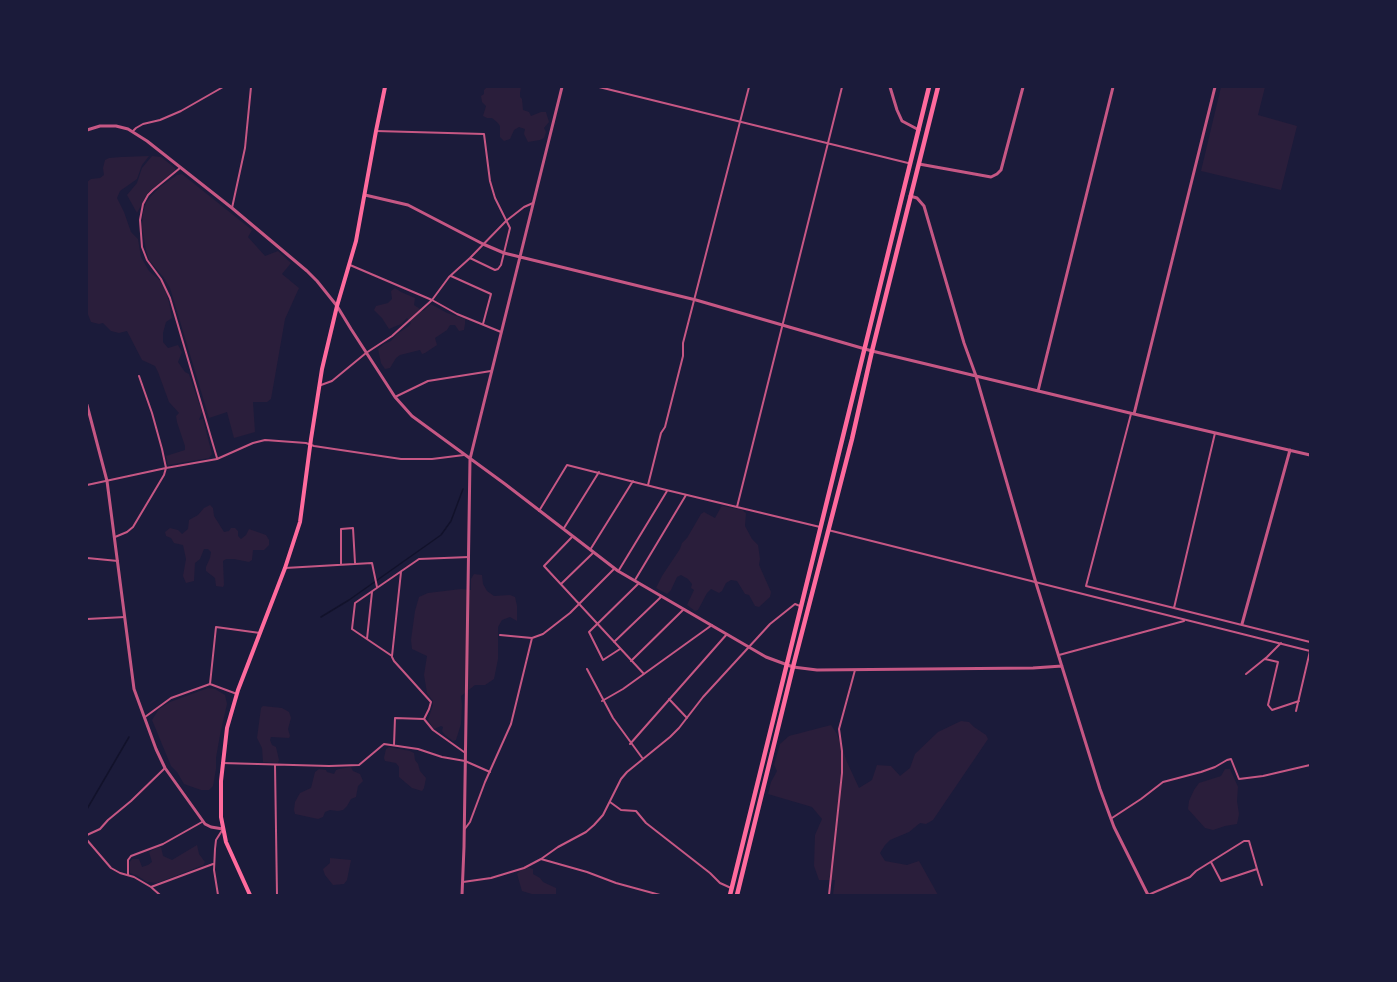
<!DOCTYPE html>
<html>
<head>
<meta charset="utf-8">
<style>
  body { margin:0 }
  #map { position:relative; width:1397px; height:982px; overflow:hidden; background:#1b1b3a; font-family:"Archivo Narrow",sans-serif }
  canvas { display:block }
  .frame { position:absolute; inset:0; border:88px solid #1b1b3a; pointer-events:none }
</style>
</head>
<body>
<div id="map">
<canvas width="1397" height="982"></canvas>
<div class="frame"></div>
</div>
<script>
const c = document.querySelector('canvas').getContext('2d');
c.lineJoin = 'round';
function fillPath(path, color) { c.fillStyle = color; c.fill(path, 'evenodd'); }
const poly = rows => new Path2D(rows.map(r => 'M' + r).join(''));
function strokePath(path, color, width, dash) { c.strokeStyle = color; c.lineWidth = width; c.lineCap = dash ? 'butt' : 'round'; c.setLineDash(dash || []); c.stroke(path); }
fillPath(poly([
  [487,87,521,87,520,93,520,97,522,99,523,110,529,112,531,116,541,112,546,112,549,122,544,128,546,132,544,138,540,140,528,142,524,134,525,129,519,127,514,130,510,139,504,141,500,137,500,126,498,123,492,118,487,118,483,116,486,106,482,102,481,96,484,94,484,90],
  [1221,87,1265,87,1258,115,1297,126,1281,190,1201,171],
  [149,156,142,165,137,179,120,191,117,198,124,212,131,232,138,239,141,257,149,271,163,283,169,302,172,318,166,322,163,333,163,342,168,348,178,345,182,352,178,362,185,372,189,374,202,412,199,420,203,419,212,454,209,458,168,465,166,456,185,450,185,446,177,422,176,416,179,413,169,402,158,372,155,366,142,360,127,331,119,333,111,331,103,323,99,324,91,322,87,312,87,182,91,179,100,178,104,175,103,168,105,160,109,158,121,157],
  [152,156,161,157,175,168,175,171,152,189,147,194,137,213,127,195,137,183,142,168],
  [182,174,252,230,248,237,265,256,278,251,291,263,282,274,299,288,285,319,271,399,267,402,253,402,255,432,234,438,227,412,209,418,170,288,164,278,149,260,146,250,142,227,143,213,146,203,151,196,160,187,177,175],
  [395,288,401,292,415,298,414,305,423,311,431,304,447,313,465,319,465,324,464,330,459,331,455,325,450,325,447,330,435,338,437,345,425,353,422,354,420,350,400,355,396,358,390,368,385,369,381,363,378,349,384,344,391,341,397,334,409,326,411,323,407,318,401,324,389,329,382,318,374,310,376,306,388,303,392,299,391,291],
  [210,505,213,508,214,516,224,532,229,531,231,528,235,528,238,531,238,536,241,539,246,535,249,529,266,535,269,540,269,545,264,550,253,550,252,560,249,562,234,559,226,559,223,561,224,585,223,587,216,586,215,578,206,571,206,567,210,558,211,552,208,549,204,549,200,559,195,563,194,581,186,583,183,576,186,559,183,545,174,543,171,538,166,536,165,532,170,528,178,530,182,534,188,529,189,520,198,515,204,508],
  [723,506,742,510,746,513,745,526,752,539,758,545,760,559,759,565,771,592,770,597,759,607,755,606,749,595,745,594,737,581,731,580,726,583,722,591,719,593,711,589,707,593,698,610,695,611,687,605,694,590,691,588,692,584,688,579,681,575,677,577,671,590,667,594,656,588,662,576,680,549,682,543,687,538,701,514,704,512,715,518,721,507],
  [474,574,482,575,483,584,487,591,494,596,510,595,515,597,517,606,517,621,510,617,502,620,498,627,498,659,494,679,485,685,475,685,461,696,462,705,461,724,456,740,453,741,445,735,442,731,443,727,441,726,434,729,428,720,433,705,433,701,427,693,424,675,427,656,412,649,411,640,415,611,419,597,428,593,461,589,471,590,471,579],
  [208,688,215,689,225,695,227,704,220,735,216,758,216,769,213,786,209,790,201,790,184,784,177,772,171,766,152,720,159,709,170,702],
  [263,706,282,708,289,712,291,718,288,729,290,736,289,738,271,737,270,740,272,745,276,747,279,760,278,763,263,762,262,748,257,738,261,708],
  [961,721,969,722,974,727,986,735,988,739,933,820,926,824,920,823,909,832,890,840,885,845,880,853,885,861,907,865,919,861,938,895,833,895,835,880,819,880,814,866,815,835,822,819,812,807,768,794,771,782,777,771,774,765,780,744,789,736,831,725,837,734,847,762,859,788,872,780,877,765,891,766,900,776,910,768,915,754,938,732],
  [389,747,410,751,414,753,415,760,418,764,420,771,426,778,424,788,422,791,412,788,399,777,399,767,396,763,385,761,384,758,386,749],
  [351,767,353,771,360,774,363,781,358,786,356,797,351,799,347,806,343,810,338,811,330,810,325,812,323,817,318,819,295,814,294,810,295,802,300,793,311,788,315,772,319,769,326,770,327,772,334,774,336,770,339,769],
  [1225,769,1230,769,1238,787,1237,801,1239,814,1237,824,1225,826,1213,830,1205,828,1188,809,1189,801,1194,790,1199,783,1221,776],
  [197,845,199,854,205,862,203,865,191,870,157,883,147,882,138,876,130,873,130,862,132,859,139,859,142,867,148,865,152,862,149,852,156,848,161,847,163,856,172,860],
  [330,858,351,860,347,880,344,884,333,885,325,875,323,869,330,863],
  [525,866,533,869,533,874,540,878,543,882,556,888,556,894,554,895,535,895,522,891,517,874]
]), '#2a1e3b');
strokePath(poly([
  [321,617,349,600,441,535,451,521,463,489],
  [87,809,129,737]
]), '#12122b', 1.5);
strokePath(poly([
  [599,87,908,163],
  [133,131,136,128,143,124,160,120,181,111,223,87],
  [376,131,484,134,490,181,495,198,510,228,501,265,498,269,495,270,470,258],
  [180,168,153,190,148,195,143,204,140,220,142,247,147,260,161,279,170,298,217,458],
  [232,208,245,148,251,87],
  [350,265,432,300,457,314,501,332],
  [451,276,491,294,483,324],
  [321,385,332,381,366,353,392,336,432,300,449,277,470,258,506,221,524,207,533,203],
  [395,397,428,381,491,371],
  [1131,414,1086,586,1310,642],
  [87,485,166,468,217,459,253,443,265,440,306,443,314,446,401,459,432,459,464,455],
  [648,485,661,433,665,427,683,356,683,343,749,87],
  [737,507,842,87],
  [539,511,567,465,658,488,820,527],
  [564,528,599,472],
  [828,530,1310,651],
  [115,537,127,532,133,527,164,475,166,468,162,449,152,413,139,376],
  [572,537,544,566,644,674],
  [590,550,633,481],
  [87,558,118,561],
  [341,564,341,529,353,528,355,563],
  [285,568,372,563,377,587],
  [619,570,667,491],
  [401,572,392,656,352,629,355,603,419,559,469,557],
  [635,580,686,495],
  [561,584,593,553],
  [1174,608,1215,433],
  [87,619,125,617],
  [500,635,532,638,543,634,570,613,614,569],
  [367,639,372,592],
  [614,642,661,597],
  [620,649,603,660,589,632,638,584],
  [1059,655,1184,621],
  [392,657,394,661,431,702,429,709,424,719],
  [1265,659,1278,662,1268,705,1272,710,1299,701],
  [631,661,684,609],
  [587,669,613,718,643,759],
  [1246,674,1267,657,1281,643],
  [210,684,216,627,260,633],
  [669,699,687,718],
  [602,701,623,689,712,625],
  [1296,711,1310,651],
  [145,717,171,698,210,684,237,694],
  [630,744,727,634],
  [394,745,395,718,424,719,433,730,464,752],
  [222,763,329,766,359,765,384,744,418,749,442,757,465,761,490,772],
  [275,765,277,895],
  [610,802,621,810,636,811,646,823,710,873,720,883,731,888],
  [1112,818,1141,799,1163,782,1201,772,1215,767,1227,760,1231,759,1239,779,1263,776,1310,765],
  [464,830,470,822,485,782,511,724,532,638],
  [87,835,100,829,108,820,131,801,165,768],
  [87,840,111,868,120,873,134,877,151,887,160,895],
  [541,859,587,872,616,883,660,895],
  [1257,869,1262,885],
  [128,875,128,860,131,856,163,844,202,822],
  [463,882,491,878,524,868,541,859,558,847,586,832,594,825,603,815,621,779,627,772,670,737,679,728,703,697,770,624,795,604,800,606],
  [151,887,213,864],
  [218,895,214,870,215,849,216,840,223,829],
  [829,895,842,773,842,751,839,729,855,670],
  [1148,895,1190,877,1196,871,1244,841,1249,841,1257,869,1221,881,1211,862]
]), '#c65784', 2);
strokePath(poly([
  [890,87,897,110,902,121,919,130],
  [87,130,100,126,116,126,128,129,147,141,232,208,307,271,317,281,337,306,351,329,395,397,412,416,505,484,618,571,766,657,793,667,817,670,1033,668,1062,666],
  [919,164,991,177,997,174,1001,170,1023,87],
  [365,195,408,205,483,244,504,253,696,300,872,351,1134,414,1310,455],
  [910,196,917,198,924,206,964,343,976,376,1036,583,1100,789,1114,827,1148,895],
  [1038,391,1113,87],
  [87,405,107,481,134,689,156,749,165,768,205,824,211,827,223,829],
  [1134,414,1215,87],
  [1242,624,1290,450],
  [462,895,464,847,470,459,562,87]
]), '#c65784', 3);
strokePath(poly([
  [250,895,226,842,221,817,221,781,227,728,238,690,285,568,300,522,311,439,322,369,337,306,356,241,376,131,385,87]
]), '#ff6b9d', 4);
strokePath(poly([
  [730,895,929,87],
  [737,895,793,667,852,439,872,351,938,87]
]), '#ff6b9d', 4.5);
</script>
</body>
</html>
